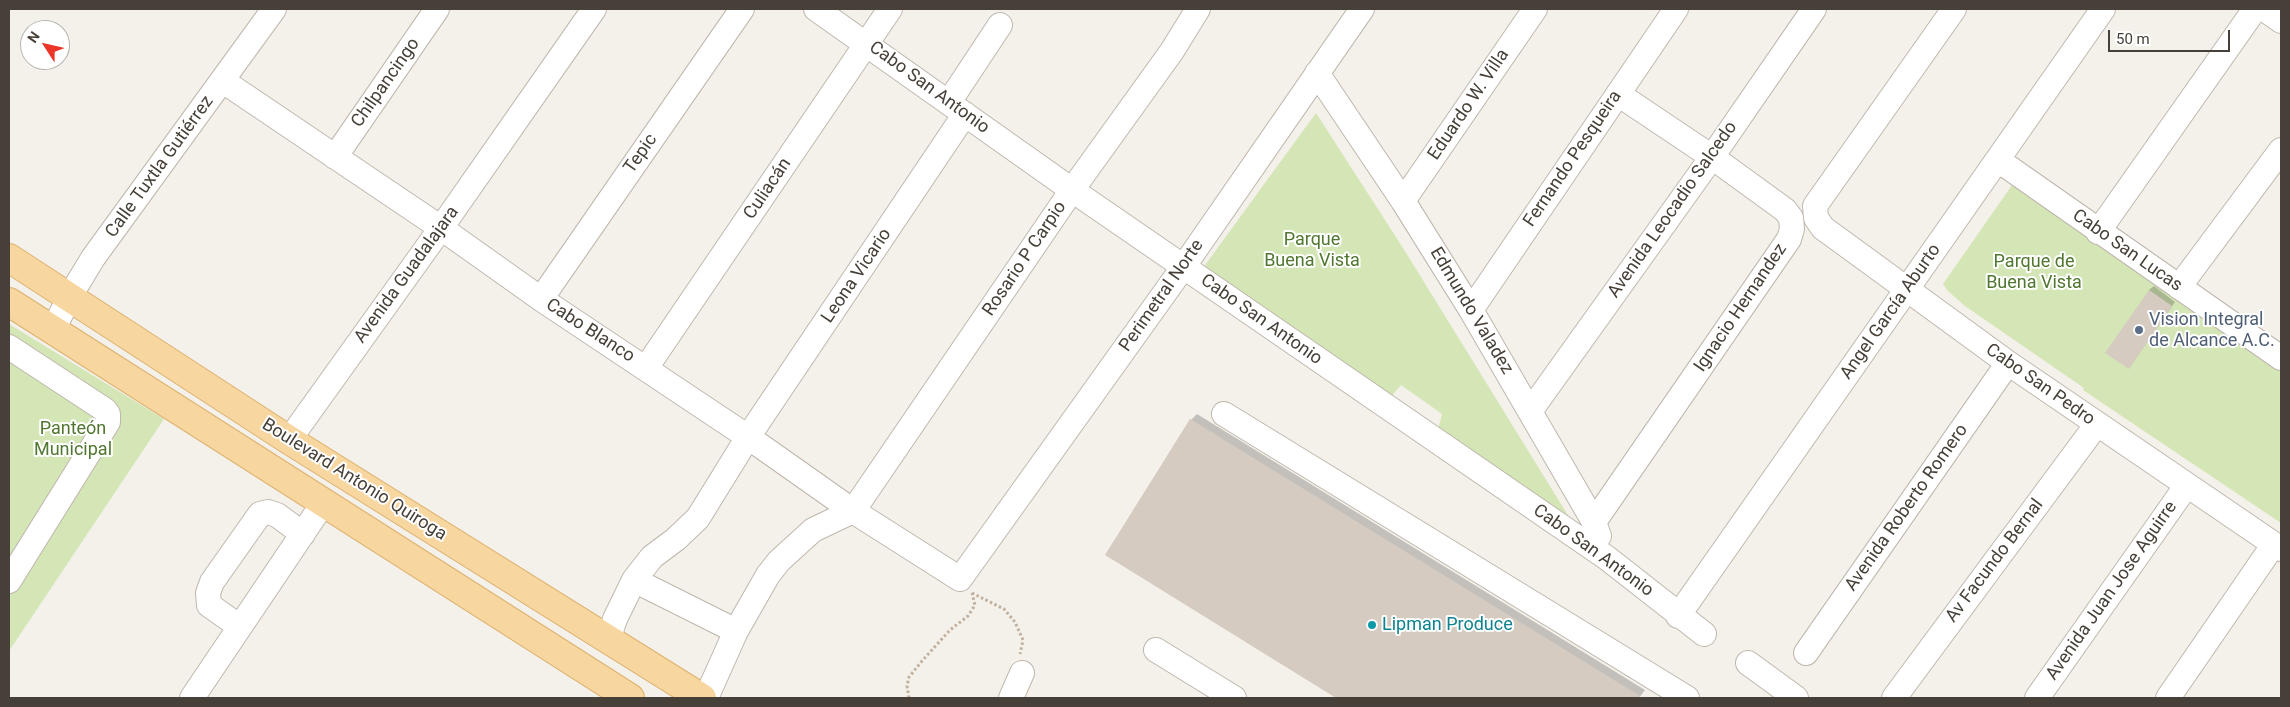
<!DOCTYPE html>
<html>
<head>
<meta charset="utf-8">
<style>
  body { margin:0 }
  #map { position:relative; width:2290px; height:707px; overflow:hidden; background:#f4f0ea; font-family:Roboto,sans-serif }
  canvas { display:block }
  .frame { position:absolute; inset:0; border:10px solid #474038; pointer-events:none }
  .north { position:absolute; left:20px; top:20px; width:50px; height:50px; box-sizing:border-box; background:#fff; border:1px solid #b5b3af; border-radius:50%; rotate:305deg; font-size:14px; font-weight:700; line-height:20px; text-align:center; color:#474038 }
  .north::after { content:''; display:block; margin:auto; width:18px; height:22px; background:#ec3529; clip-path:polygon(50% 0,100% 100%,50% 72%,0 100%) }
  .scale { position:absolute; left:2108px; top:30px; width:122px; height:22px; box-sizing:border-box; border:2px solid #474038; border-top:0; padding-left:6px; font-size:15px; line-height:18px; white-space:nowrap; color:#474038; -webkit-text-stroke:4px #fff; paint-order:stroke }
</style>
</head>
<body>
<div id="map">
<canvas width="2290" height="707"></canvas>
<div class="frame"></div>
<div class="north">N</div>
<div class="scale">50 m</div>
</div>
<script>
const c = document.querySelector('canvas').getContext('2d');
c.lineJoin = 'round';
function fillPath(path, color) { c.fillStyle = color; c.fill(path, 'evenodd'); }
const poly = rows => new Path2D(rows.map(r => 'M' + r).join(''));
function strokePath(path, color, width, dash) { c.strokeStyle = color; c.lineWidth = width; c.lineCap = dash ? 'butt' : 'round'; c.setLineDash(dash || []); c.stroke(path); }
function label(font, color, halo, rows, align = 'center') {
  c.font = font + ' Roboto,sans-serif'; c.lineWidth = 4; c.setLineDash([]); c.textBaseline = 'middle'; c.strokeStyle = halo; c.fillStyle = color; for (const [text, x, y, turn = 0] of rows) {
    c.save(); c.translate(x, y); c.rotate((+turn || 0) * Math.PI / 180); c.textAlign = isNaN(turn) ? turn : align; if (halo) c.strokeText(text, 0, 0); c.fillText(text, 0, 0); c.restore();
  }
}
fillPath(poly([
  [1316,113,1403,248,1569,517,1437,434,1442,414,1401,385,1389,399,1203,268],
  [2017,178,2281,366,2281,523,2083,390,2084,388,1965,306,1948,291,1943,284],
  [9,324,164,419,9,651]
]), '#d4e5b6');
fillPath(poly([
  [2154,286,2175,302,2129,368,2149,290],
  [1197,414,1645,690,1639,698,1339,698,1106,554,1191,420]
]), '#0003');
fillPath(poly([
  [2149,290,2172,306,2129,369,2105,353],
  [1190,419,1640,696,1638,698,1336,698,1105,555]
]), '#d5cbc0');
const minor = poly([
  [816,9,1072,190,1607,558,1704,634],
  [1954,9,1815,206,1816,218,1823,228,2008,363,2281,549],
  [2264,9,2281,21],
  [1317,73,1403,201,1471,310,1594,522,1599,536],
  [223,81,441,228,541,299,748,437,853,511,960,579,1184,266,1362,9],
  [949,102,1000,25],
  [335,157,437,9],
  [1998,160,2281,358],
  [1403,201,1535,9],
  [2098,232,2255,9],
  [2179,287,2281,150],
  [541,299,742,9],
  [1471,310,1676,9],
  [53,330,70,296,93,258,274,9],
  [9,347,105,410,108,414,108,422,9,581],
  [646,368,890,9],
  [1531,410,1712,157,1814,9],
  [1224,414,1687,698],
  [289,440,441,228,594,9],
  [1594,522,1789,239,1792,229,1791,218,1785,210,1712,157,1618,94],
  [634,580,736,631],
  [1678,616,2103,9],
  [240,627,209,605,208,593,212,582,260,514,268,512,277,515,303,534],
  [608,640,615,619,634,580,652,557,676,539,698,518,748,437,965,114],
  [1156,650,1234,698],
  [1806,653,2008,363],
  [1748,663,1796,698],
  [192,698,324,502],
  [706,698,736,631,768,575,779,561,813,530,853,511,1072,190,1172,51,1198,9],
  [1011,698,1022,673],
  [1894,698,2097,424],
  [2037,698,2187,485],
  [2168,698,2274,544]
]);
const major = poly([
  [9,258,289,440,702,698],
  [9,302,630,698]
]);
strokePath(minor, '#bfb7ad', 26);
strokePath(major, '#dcb26f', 30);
strokePath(poly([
  [972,593,1004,609,1015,622,1023,640,1020,654],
  [909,698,907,686,909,677,922,661,950,630,968,616,975,605,972,593]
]), '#c0b19f', 3, [2.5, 2.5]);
strokePath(minor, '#fff', 24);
strokePath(major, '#f8d69f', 28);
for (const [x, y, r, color] of [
  [2139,330,5,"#5c6f8a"],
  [1372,625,5,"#0f9aa8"]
]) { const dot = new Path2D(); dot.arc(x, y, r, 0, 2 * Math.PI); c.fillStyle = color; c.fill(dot); strokePath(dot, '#fff', 2); }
label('18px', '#474038', '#fff', [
  ["Chilpancingo",386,83,-55],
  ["Cabo San Antonio",929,88,36],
  ["Eduardo W. Villa",1469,105,-56],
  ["Tepic",641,154,-55],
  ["Fernando Pesqueira",1573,159,-56],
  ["Calle Tuxtla Gutiérrez",160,167,-54],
  ["Culiacán",768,189,-56],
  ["Avenida Leocadio Salcedo",1673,210,-55],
  ["Cabo San Lucas",2127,251,35],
  ["Rosario P Carpio",1025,259,-56],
  ["Avenida Guadalajara",407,275,-54],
  ["Leona Vicario",857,276,-56],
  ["Perimetral Norte",1162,296,-55],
  ["Ignacio Hernandez",1741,308,-56],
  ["Edmundo Valadez",1471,311,59],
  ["Angel García Aburto",1891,312,-55],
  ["Cabo San Antonio",1261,320,35],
  ["Cabo Blanco",590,331,33],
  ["Cabo San Pedro",2040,385,35],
  ["Boulevard Antonio Quiroga",354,480,32],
  ["Avenida Roberto Romero",1907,508,-55],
  ["Cabo San Antonio",1593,551,36],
  ["Av Facundo Bernal",1995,561,-53],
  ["Avenida Juan Jose Aguirre",2112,591,-55]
]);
label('18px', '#50762f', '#fff', [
  ["Parque",1312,240],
  ["Buena Vista",1312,261],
  ["Parque de",2034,262],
  ["Buena Vista",2034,283],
  ["Panteón",73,429],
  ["Municipal",73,450]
]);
label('18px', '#4e5e75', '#fff', [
  ["Vision Integral",2149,320],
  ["de Alcance A.C.",2149,341]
], 'left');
label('18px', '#0d838f', '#fff', [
  ["Lipman Produce",1382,625]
], 'left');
</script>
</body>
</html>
